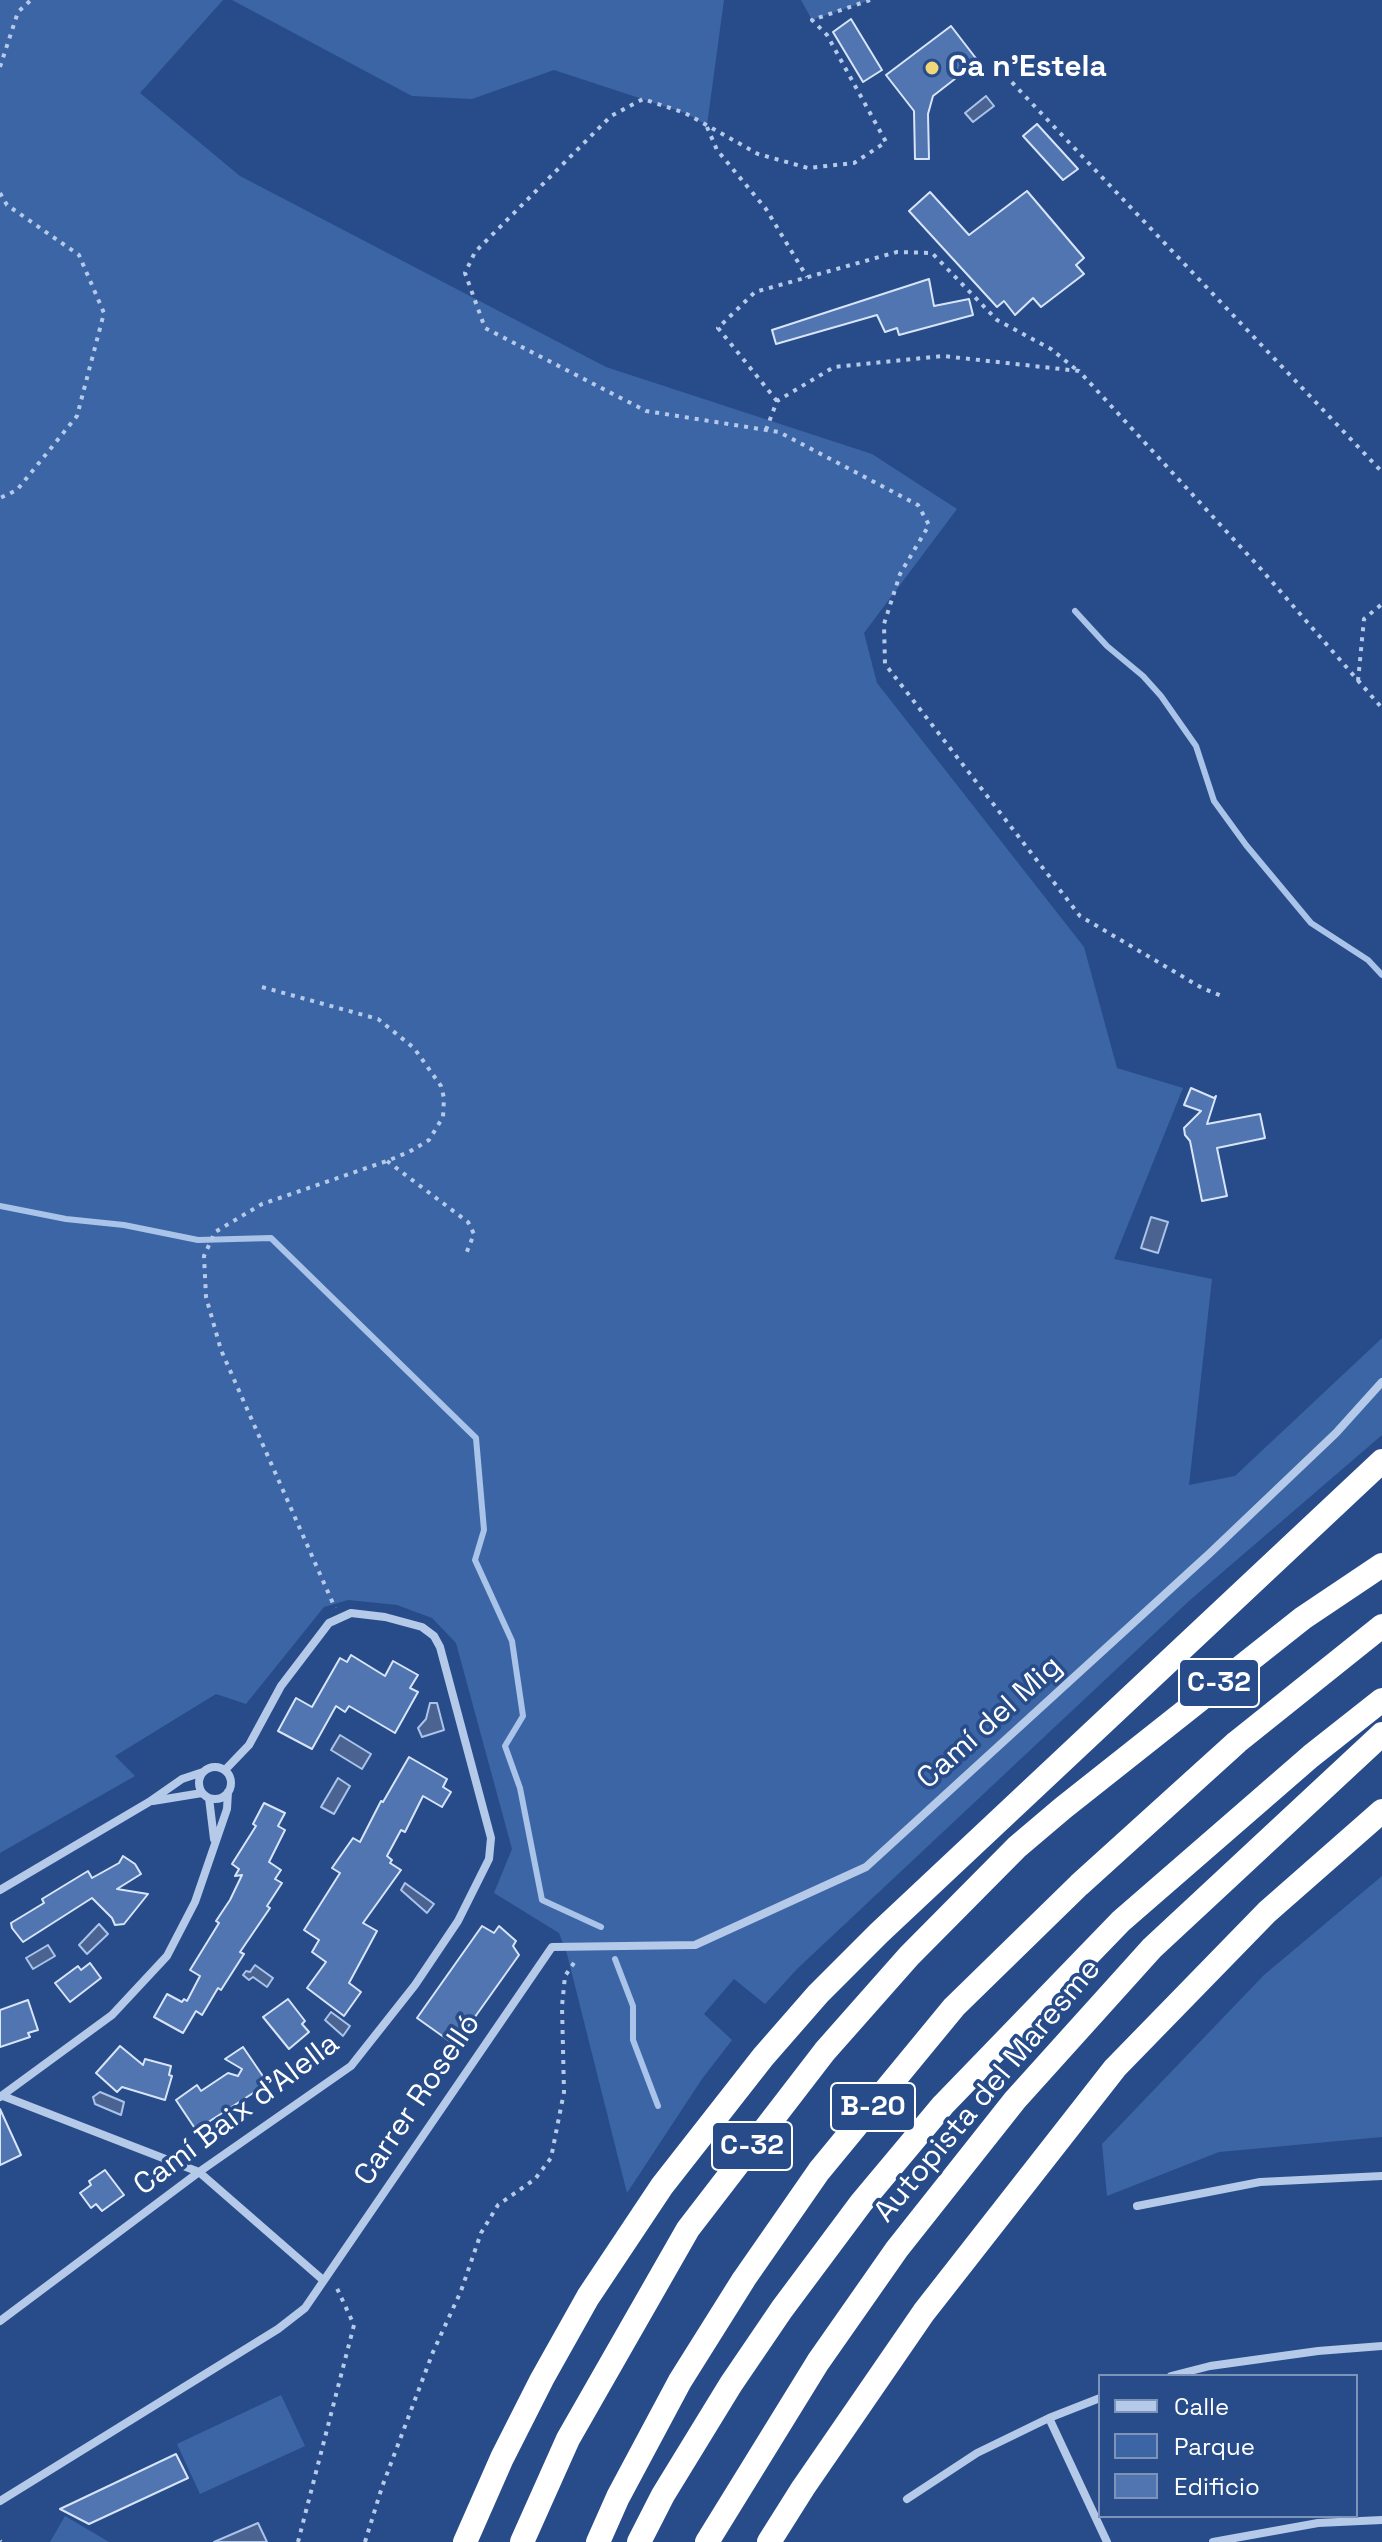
<!DOCTYPE html>
<html>
<head>
<meta charset="utf-8">
<style>
  body { margin:0 }
  #map { position:relative; width:1382px; height:2542px; overflow:hidden; background:#274c89; font-family:"Space Grotesk",sans-serif }
  canvas { display:block }
  .legend { position:absolute; left:1098px; top:2374px; width:260px; height:144px; box-sizing:border-box; background:#274c89; border:2px solid #7d94b8; margin:0; padding:10px 14px; list-style:none; font-size:24px; color:#fff }
  .legend li { display:flex; align-items:center; gap:16px; height:40px }
  .legend b { width:40px; border:2px solid #7d94b8 }
</style>
</head>
<body>
<div id="map">
<canvas width="1382" height="2542"></canvas>
<ul class="legend">
<li><b style="height:10px;background:#b5c9e9"></b>Calle</li>
<li><b style="height:22px;background:#3c65a6"></b>Parque</li>
<li><b style="height:22px;background:#5075b0"></b>Edificio</li>
</ul>
</div>
<script>
const c = document.querySelector('canvas').getContext('2d');
c.lineJoin = 'round';
function fillPath(path, color) { c.fillStyle = color; c.fill(path, 'evenodd'); }
const poly = rows => new Path2D(rows.map(r => 'M' + r).join(''));
function strokePath(path, color, width, dash) { c.strokeStyle = color; c.lineWidth = width; c.lineCap = dash ? 'butt' : 'round'; c.setLineDash(dash || []); c.stroke(path); }
function label(font, color, halo, rows, align = 'center') {
  c.font = font + ' "Space Grotesk",sans-serif'; c.lineWidth = 7; c.setLineDash([]); c.textBaseline = 'middle'; c.strokeStyle = halo; c.fillStyle = color; for (const [text, x, y, turn = 0] of rows) {
    c.save(); c.translate(x, y); c.rotate((+turn || 0) * Math.PI / 180); c.textAlign = isNaN(turn) ? turn : align; if (halo) c.strokeText(text, 0, 0); c.fillText(text, 0, 0); c.restore();
  }
}
fillPath(poly([
  [0,0,223,0,140,93,240,176,606,367,872,454,957,509,864,633,877,683,1084,947,1117,1068,1183,1088,1114,1259,1212,1279,1189,1485,1235,1476,1382,1338,1382,1435,1189,1601,797,1969,765,2004,734,1979,704,2014,732,2040,702,2079,627,2193,567,1954,559,1933,494,1893,512,1849,456,1643,432,1618,397,1605,348,1600,324,1607,246,1704,216,1694,115,1756,135,1776,0,1853],
  [232,0,724,0,707,125,685,113,554,70,472,99,412,96],
  [801,0,870,0,812,20],
  [1382,1876,1382,2137,1219,2152,1107,2196,1102,2144,1264,1975],
  [281,2395,305,2446,200,2494,177,2444],
  [65,2516,109,2542,50,2542]
]), '#3c65a6');
const water = poly([
  [986,96,994,106,973,122,965,113,986,96],
  [1151,1217,1168,1222,1158,1253,1141,1248,1151,1217],
  [430,1703,437,1703,444,1730,422,1737,418,1728,426,1719,430,1703],
  [340,1735,371,1754,362,1769,331,1750,340,1735],
  [338,1778,350,1786,334,1814,321,1807,338,1778],
  [405,1883,434,1904,427,1913,401,1890,405,1883],
  [99,1924,108,1934,87,1954,79,1945,99,1924],
  [48,1945,55,1956,33,1969,26,1958,48,1945],
  [255,1965,273,1978,267,1987,253,1977,249,1980,243,1975,246,1971,250,1972,255,1965],
  [331,2012,350,2026,343,2036,325,2020,331,2012],
  [100,2092,124,2102,121,2115,95,2104,93,2097,100,2092],
  [258,2523,267,2542,214,2542,258,2523]
]);
fillPath(water, '#4a6390');
strokePath(water, '#a9c3e9', 2);
strokePath(poly([
  [1075,611,1107,646,1143,676,1161,696,1196,746,1214,801,1246,845,1311,923,1368,960,1382,975],
  [0,1206,66,1219,124,1225,198,1240,271,1238,476,1438,484,1530,475,1560,512,1641,523,1716,505,1746,520,1788,542,1900,601,1927],
  [615,1959,633,2006,633,2040,658,2106]
]), '#a9c3e9', 6);
const building = poly([
  [851,19,882,70,863,82,833,32,851,19],
  [951,26,978,61,933,96,928,114,929,159,915,159,914,111,886,75,951,26],
  [1037,124,1078,169,1063,180,1023,136,1037,124],
  [1027,191,1084,258,1076,265,1084,274,1041,307,1033,298,1015,315,1004,301,997,307,909,211,930,192,969,235,1027,191],
  [929,279,934,306,969,299,973,315,899,335,897,328,885,332,877,315,776,344,772,330,929,279],
  [1191,1088,1214,1098,1216,1096,1207,1124,1260,1114,1265,1138,1217,1148,1227,1196,1202,1201,1190,1141,1185,1135,1184,1128,1201,1111,1184,1105,1191,1088],
  [351,1655,385,1676,393,1661,418,1675,410,1688,418,1692,395,1733,349,1706,345,1712,336,1706,312,1749,278,1731,296,1698,312,1707,340,1658,347,1662,351,1655],
  [409,1757,447,1779,443,1787,451,1792,442,1807,423,1796,405,1832,401,1830,387,1856,392,1860,390,1863,401,1870,363,1923,377,1931,349,1983,361,1992,344,2016,307,1988,326,1962,312,1952,319,1940,304,1930,340,1873,332,1868,353,1838,360,1842,381,1801,383,1802,409,1757],
  [264,1803,285,1813,278,1826,285,1830,269,1862,281,1870,275,1879,282,1883,267,1906,270,1908,240,1952,244,1954,221,1990,218,1988,202,2015,196,2011,183,2033,154,2017,167,1994,182,2002,184,1999,187,2001,200,1976,190,1970,219,1923,216,1921,230,1900,242,1875,235,1876,239,1869,232,1864,256,1826,253,1824,264,1803],
  [123,1856,135,1864,141,1874,117,1889,148,1894,124,1924,115,1925,112,1918,92,1898,23,1942,12,1928,11,1923,44,1903,42,1899,88,1871,92,1878,119,1863,123,1856],
  [482,1926,494,1933,499,1926,516,1941,513,1946,519,1955,455,2045,417,2018,482,1926],
  [90,1963,101,1978,70,2002,55,1983,78,1966,81,1970,90,1963],
  [288,1999,305,2021,302,2024,309,2032,289,2049,263,2017,288,1999],
  [28,2000,38,2030,28,2033,30,2037,0,2047,0,2010,28,2000],
  [120,2046,143,2065,145,2059,171,2066,169,2075,172,2076,165,2100,122,2087,117,2092,96,2073,120,2046],
  [243,2047,269,2085,259,2079,264,2086,196,2130,176,2100,197,2085,201,2091,228,2073,238,2076,242,2069,225,2059,243,2047],
  [0,2109,21,2155,0,2165,0,2109],
  [105,2170,124,2195,102,2211,96,2204,91,2208,80,2193,91,2185,89,2181,105,2170],
  [176,2454,188,2478,89,2524,60,2509,176,2454]
]);
fillPath(building, '#5075b0');
strokePath(building, '#d8e4f7', 2);
strokePath(poly([
  [870,0,812,20,827,35,886,142,854,163,808,168,758,154,685,113,643,99,611,116,475,252,465,273,485,328,646,411,779,432,918,505,929,525,900,574,884,624,885,664,1080,916,1202,988,1224,997],
  [0,67,18,12,31,0],
  [1005,75,1382,472],
  [707,127,717,150,766,209,807,277],
  [0,193,7,205,79,255,104,313,77,416,17,490,0,498],
  [777,401,718,328,755,292,897,252,932,253,997,320,1051,349,1078,371],
  [766,430,777,401,834,367,943,356,1079,371,1260,568,1382,708],
  [1358,681,1364,619,1382,604],
  [262,987,378,1019,414,1048,441,1086,444,1098,443,1117,429,1140,409,1152,387,1161,262,1204,215,1232,204,1256,206,1297,221,1350,335,1608],
  [387,1161,468,1222,474,1234,466,1254],
  [0,2541,1,2542],
  [298,2542,354,2325,335,2284],
  [365,2542,382,2487,433,2352,461,2291,481,2233,498,2205,535,2179,551,2158,564,2092,562,2006,565,1976,576,1960]
]), '#b5c9e9', 4, [4, 6]);
strokePath(poly([
  '199 1783a16 16 0 1 1 32 0a16 16 0 1 1-32 0Z',
  [209,1798,214,1839],
  [153,1801,202,1793],
  [0,1890,149,1802,182,1779,203,1772],
  [3,2096,199,2172,323,2280],
  [0,2097,112,2015,167,1956,195,1902,227,1809,228,1792],
  [1137,2206,1260,2182,1382,2176],
  [0,2321,199,2172,351,2066,415,1985,458,1921,489,1859,491,1838,440,1647,434,1636,422,1627,385,1617,351,1613,329,1623,281,1686,249,1745,225,1770],
  [1171,2376,1210,2366,1318,2351,1382,2346],
  [1049,2418,1107,2542],
  [907,2499,977,2453,1049,2418,1100,2398],
  [0,2501,278,2329,305,2308,552,1947,695,1945,866,1867,1210,1553,1336,1433,1382,1382],
  [1213,2542,1318,2523,1382,2520]
]), '#b5c9e9', 8);
strokePath(poly([
  [465,2542,502,2458,542,2379,588,2297,662,2186,763,2057,818,1994,879,1933,1382,1461],
  [522,2542,568,2439,688,2229,825,2051,909,1956,1017,1847,1063,1808,1303,1618,1382,1565],
  [598,2542,618,2497,680,2381,744,2279,819,2171,954,2007,1079,1885,1237,1742,1382,1626],
  [639,2542,663,2495,731,2384,782,2309,861,2203,943,2105,1121,1921,1311,1756,1382,1700],
  [707,2542,818,2362,897,2249,1015,2100,1152,1948,1382,1734],
  [769,2542,803,2488,924,2312,1115,2068,1267,1912,1382,1811]
]), '#fff', 24);
for (const [x, y, r, color] of [
  [932,68,8,"#f1d77a"]
]) { const dot = new Path2D(); dot.arc(x, y, r, 0, 2 * Math.PI); c.fillStyle = color; c.fill(dot); strokePath(dot, '#274c89', 3); }
for (const [x, y, w] of [
  [1219,1683,80],
  [873,2107,84],
  [752,2146,80]
]) { const box = new Path2D(); box.roundRect(x - w / 2, y - 24, w, 48, 6); c.fillStyle = '#274c89'; c.fill(box); strokePath(box, '#fff', 2); }
label('bold 28px', '#fff', null, [
  ["C-32",1219,1683],
  ["B-20",873,2107],
  ["C-32",752,2146]
]);
label('bold 30px', '#fff', '#274c89', [
  ["Ca n'Estela",948,68]
], 'left');
label('30px', '#fff', '#274c89', [
  ["Camí del Mig",990,1723,-42],
  ["Autopista del Maresme",988,2091,-50],
  ["Carrer Roselló",418,2100,-56],
  ["Camí Baix d'Alella",237,2115,-37]
]);
</script>
</body>
</html>
